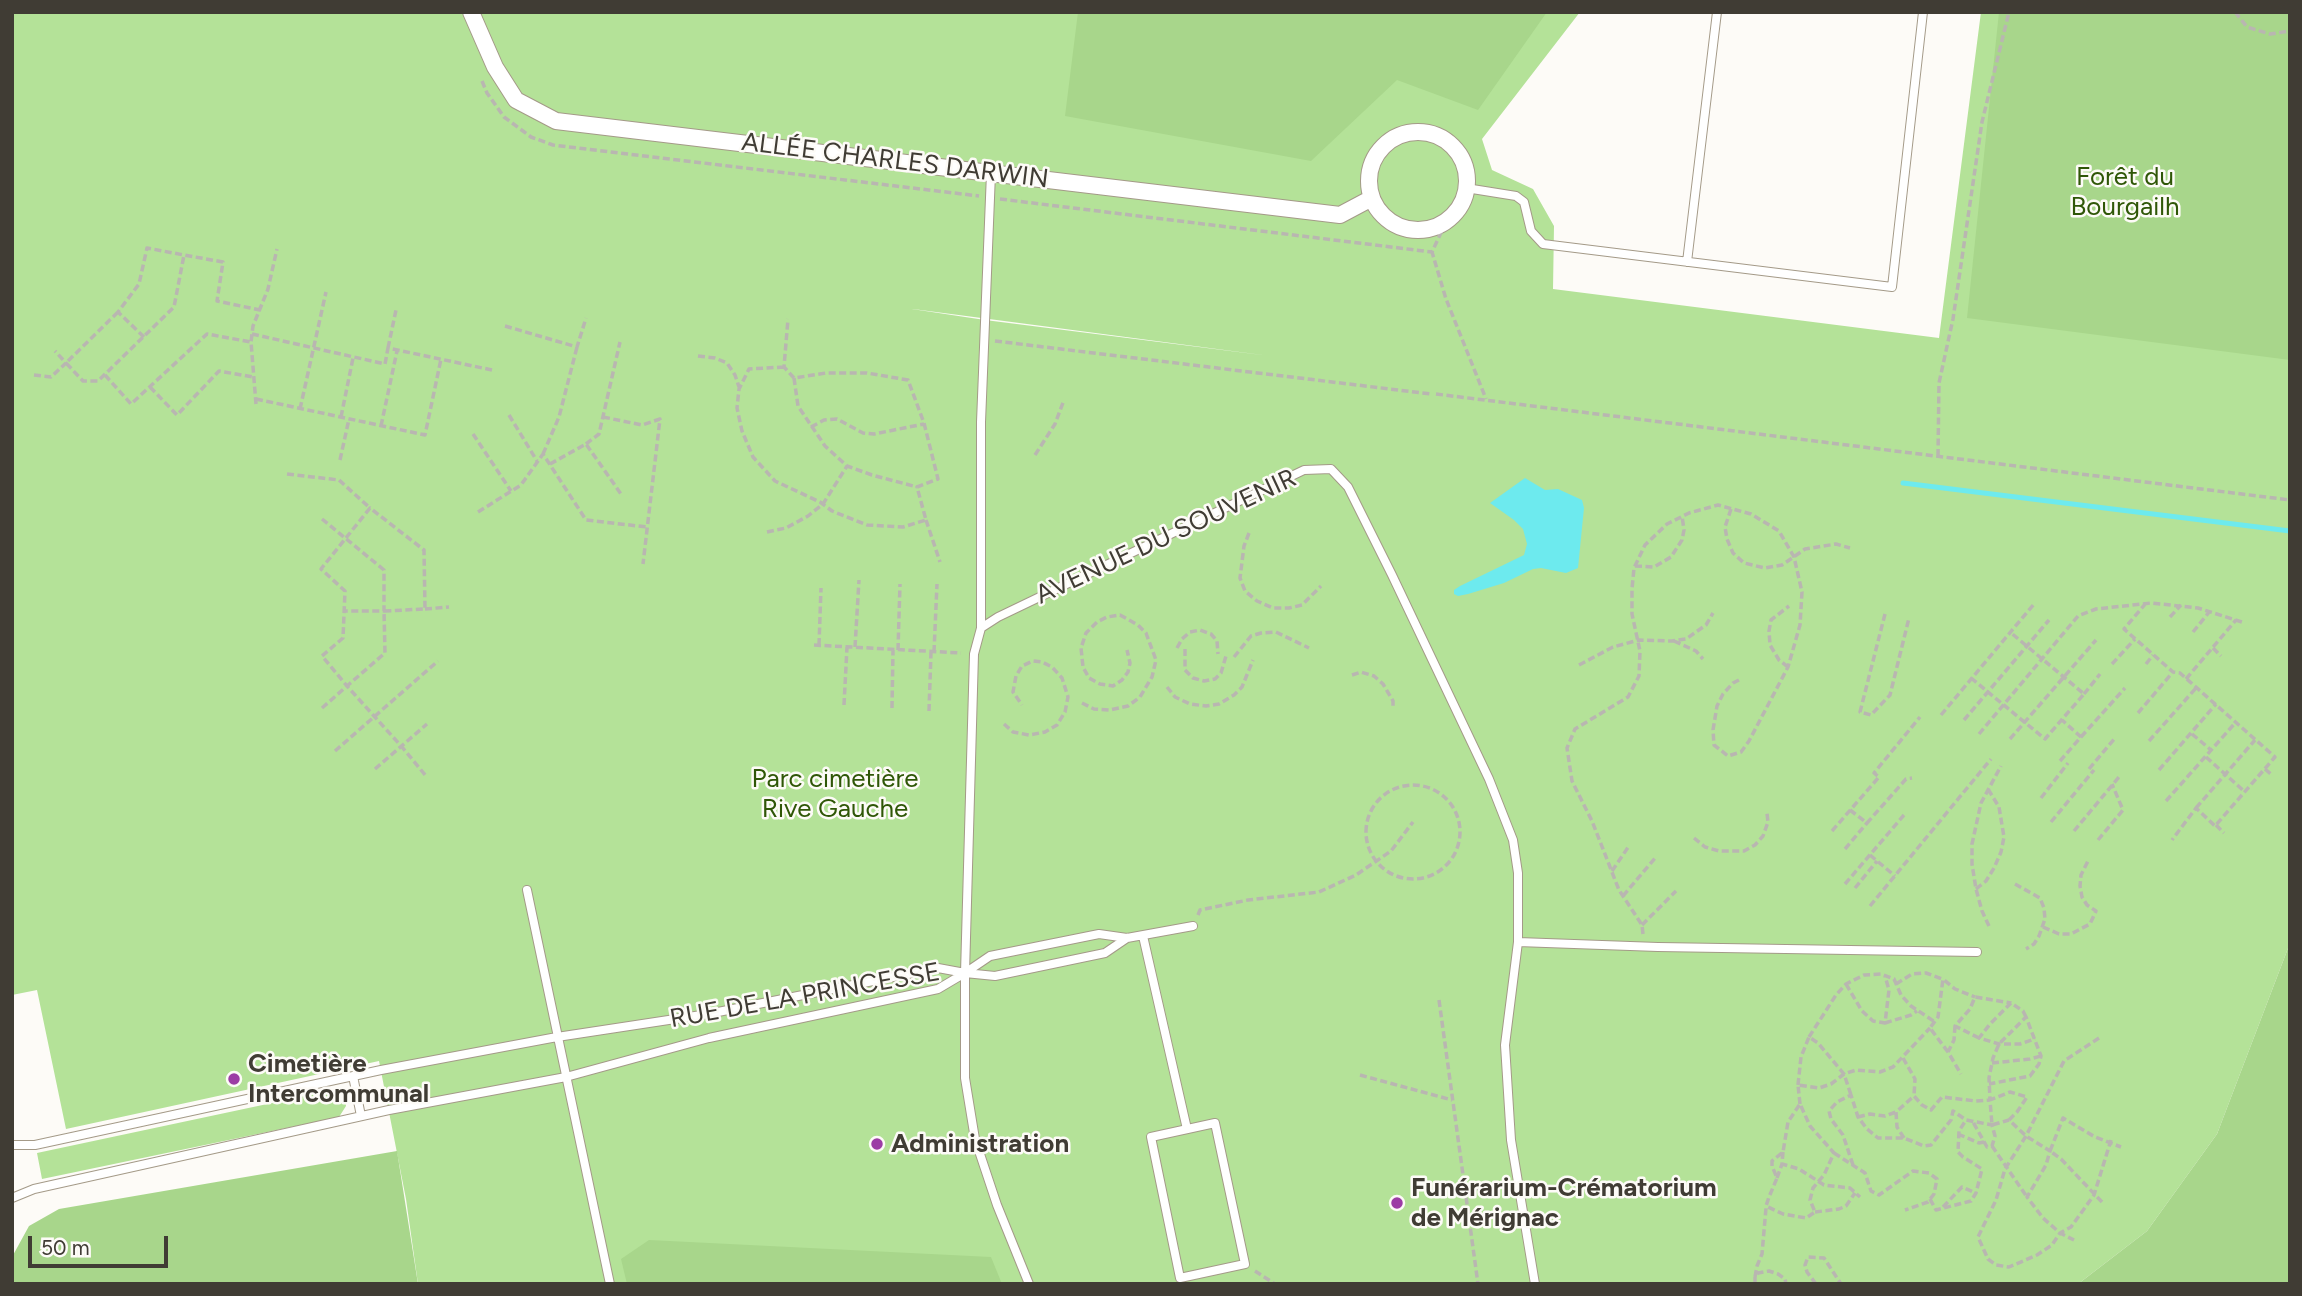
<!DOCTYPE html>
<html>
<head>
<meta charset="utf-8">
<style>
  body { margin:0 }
  #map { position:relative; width:2302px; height:1296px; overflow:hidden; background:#fdfbf7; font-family:Figtree,sans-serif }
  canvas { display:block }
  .frame { position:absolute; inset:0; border:14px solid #403c34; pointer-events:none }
  .scale { position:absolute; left:28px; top:1236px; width:140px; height:32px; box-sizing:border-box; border:4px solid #403c34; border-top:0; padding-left:9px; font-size:21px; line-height:24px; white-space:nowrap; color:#403c34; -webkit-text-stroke:5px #fdfbf7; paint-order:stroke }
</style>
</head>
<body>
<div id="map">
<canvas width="2302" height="1296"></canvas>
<div class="frame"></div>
<div class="scale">50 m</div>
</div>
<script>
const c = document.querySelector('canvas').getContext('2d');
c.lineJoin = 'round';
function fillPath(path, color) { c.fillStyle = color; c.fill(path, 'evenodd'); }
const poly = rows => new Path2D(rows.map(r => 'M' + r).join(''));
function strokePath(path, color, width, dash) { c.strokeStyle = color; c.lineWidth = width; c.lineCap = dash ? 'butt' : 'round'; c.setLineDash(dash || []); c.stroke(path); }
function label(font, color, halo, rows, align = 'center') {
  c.font = font + ' Figtree,sans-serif'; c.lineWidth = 5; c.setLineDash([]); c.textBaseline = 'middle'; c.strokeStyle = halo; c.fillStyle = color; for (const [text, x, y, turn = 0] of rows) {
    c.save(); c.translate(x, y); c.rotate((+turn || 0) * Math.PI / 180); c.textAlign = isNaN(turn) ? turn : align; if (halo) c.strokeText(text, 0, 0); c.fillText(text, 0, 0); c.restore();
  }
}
fillPath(poly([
  [12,12,1580,12,1482,139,1492,170,1533,189,1554,226,1553,289,1939,338,1981,12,2290,12,2290,943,2217,1134,2147,1231,2078,1284,418,1284,406,1199,379,1061,66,1129,37,990,12,995],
  [912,309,913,309,1270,356,985,320],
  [333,1090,345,1098,346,1106,339,1117,42,1179,37,1153]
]), '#b4e298');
fillPath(poly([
  [1078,12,1547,12,1478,110,1397,80,1311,161,1065,116],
  [1999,12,2290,12,2290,360,1967,318],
  [2290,943,2290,1284,2078,1284,2147,1231,2217,1134],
  [397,1151,418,1284,12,1284,12,1257,29,1226,59,1209],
  [649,1240,991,1257,1002,1284,627,1284,621,1259]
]), '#a8d68b');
fillPath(poly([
  [1525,478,1545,490,1558,489,1582,500,1584,508,1578,568,1566,573,1541,568,1533,569,1504,583,1468,594,1458,596,1454,594,1454,590,1460,586,1524,555,1527,544,1523,529,1514,520,1490,503]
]), '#6deaee');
strokePath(poly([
  [1903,483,2290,531]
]), '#6deaee', 5);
const service = poly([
  [1466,188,1516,196,1524,202,1531,231,1543,244,1892,287,1923,12],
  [1687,262,1717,12],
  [981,628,981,422,991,173],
  [527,890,610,1284],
  [1143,936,1187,1129],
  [1127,938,1105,953,995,976,965,973,990,956,1099,934,1127,938,1193,926],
  [1518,942,1658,947,1977,952],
  [353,1076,361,1116],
  [1215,1123,1245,1264,1180,1278,1151,1137,1215,1123],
  [12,1145,35,1145,381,1070,557,1037,708,1014,938,968,965,973,938,989,709,1038,566,1077,389,1110,34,1189,12,1198],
  [1029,1284,997,1205,975,1139,965,1078,965,973,974,654,981,628,998,617,1304,470,1331,469,1348,487,1392,575,1489,779,1513,840,1518,873,1518,942,1505,1045,1511,1140,1535,1284]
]);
const minor = poly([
  [471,12,495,67,516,100,556,121,1340,215,1372,198],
  '1369 181a49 49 0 1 1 98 0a49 49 0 1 1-98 0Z'
]);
strokePath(service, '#a49a88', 10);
strokePath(minor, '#a49a88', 18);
strokePath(poly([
  [2235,12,2247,27,2270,34,2290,31],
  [482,81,487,93,504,117,531,137,553,145,979,196],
  [1000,199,1432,252],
  [1446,222,1432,252,1446,299,1486,399],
  [118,312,66,363,83,381,98,381,174,307,184,255,223,262,217,301,260,310],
  [505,326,577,347,586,318],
  [252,334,385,364,388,348,492,370],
  [144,337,118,312,139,284,147,248,184,255],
  [995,341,1431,394],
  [388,348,396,310],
  [698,356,715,358,727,363,735,375,739,387],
  [784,367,749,369,739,389,737,408,742,431,753,457,775,481,820,502,832,511,867,525,903,527,926,520,917,487,938,479,924,423,908,380,867,373,826,373,794,378,784,367,788,319],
  [34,375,51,377,66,363,55,351],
  [105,375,131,404,207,334,251,342],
  [794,378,798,406,825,446,847,466,872,475,917,487],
  [150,387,177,415,219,371,253,377],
  [1436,394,2290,500],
  [256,399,425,435,441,359],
  [256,404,251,342,253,326,268,289,277,249],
  [300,409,326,292],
  [509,415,537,461],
  [341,417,353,358],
  [603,417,642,425,660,419,643,564],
  [381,426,397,351],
  [811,427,824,420,837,419,863,433,874,434,924,424],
  [473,434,511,491],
  [586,444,599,434,620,342],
  [543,454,559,417,577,347],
  [1035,455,1055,424,1064,400],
  [1938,456,1939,383,1953,319,1982,122,2009,12],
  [340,460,349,419],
  [550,464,586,444,621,494],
  [287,474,339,480,370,508],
  [1731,509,1725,527,1727,539,1733,553,1744,563,1765,568,1782,565,1805,549,1836,544,1850,548],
  [478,512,521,485,543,454,586,520,647,527],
  [322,519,384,570,384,611,344,611],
  [926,520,940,562],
  [767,532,786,528,808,516,823,504,847,466],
  [1249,533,1244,546,1240,578,1245,591,1257,601,1273,608,1289,608,1302,605,1321,586],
  [1635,566,1654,567,1671,557,1682,540,1684,530,1682,516],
  [2146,603,2124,629,2173,672,2180,673,2275,757,2215,826,2196,808,2172,840],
  [425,609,449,607],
  [1885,614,1860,712,1871,715,1890,695,1909,618],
  [2170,617,2181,605],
  [2193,632,2210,611],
  [1674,641,1696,651,1703,659],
  [814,645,961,653],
  [819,645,821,588],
  [855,647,859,580],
  [1177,648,1182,639,1190,632,1200,630,1211,634,1217,641,1218,654],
  [2213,648,2221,656],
  [1185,649,1185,670,1193,678,1204,681,1215,679,1221,673,1226,656],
  [898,650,900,584],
  [934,652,937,584],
  [1234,657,1251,636,1261,633,1276,632,1309,648],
  [2112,664,2135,639],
  [2146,664,2153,655],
  [1579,665,1613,647,1639,640,1672,641,1686,639,1706,625,1713,613],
  [1788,667,1779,660,1770,645,1769,631,1771,620,1789,606],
  [1352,675,1361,672,1374,676,1383,684,1393,701,1393,706],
  [1971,678,2045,739,2084,694,2010,632],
  [2186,679,2236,620],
  [1167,687,1175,697,1190,704,1206,706,1219,704,1234,695,1242,687,1253,660],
  [2084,694,2100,674],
  [1082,703,1094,709,1110,710,1128,706,1140,697,1152,677,1156,660,1146,633,1138,625,1120,615,1107,617,1097,622,1086,633,1081,648,1083,667,1089,678,1100,684,1113,686,1122,680,1128,672,1130,663,1127,650],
  [844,705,847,647],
  [322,708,347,686,385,653,384,611,425,609,424,550,370,508,321,569,345,591,343,638,322,656,347,686,374,716,402,747,426,776],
  [892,708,893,650],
  [929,711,931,652],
  [2138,713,2173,672],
  [1941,715,2034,604],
  [1964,720,2049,620],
  [1004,724,1013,732,1029,735,1045,732,1057,725,1065,712,1068,697,1062,678,1052,667,1042,662,1033,661,1022,666,1016,676,1013,692,1022,705],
  [1979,734,2078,616,2096,609,2151,603,2198,608,2245,623],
  [2192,734,2211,750],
  [2081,737,2125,688],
  [2010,739,2096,640],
  [2149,741,2196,688],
  [335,751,438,661],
  [2206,757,2245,792],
  [2060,761,2081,737,2062,720],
  [375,769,427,724],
  [2089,769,2115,738],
  [2265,769,2272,775],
  [2159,770,2216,704],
  '1366 832a47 47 0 1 1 94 0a47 47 0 1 1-94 0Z',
  [2041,798,2068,763],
  [2166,801,2236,722],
  [2196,808,2255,740],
  [1850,810,1867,823,1906,779,1912,778],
  [2051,822,2094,770],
  [2216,825,2224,833],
  [1832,831,1879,777,1874,773,1920,717],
  [2074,831,2119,777],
  [1694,838,1705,847,1719,851,1744,851,1755,845,1763,836,1768,822,1767,813],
  [2098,840,2123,810,2112,784],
  [1845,849,1867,823],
  [1870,855,1895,876],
  [1612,871,1629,846],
  [1845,884,1904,815],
  [2015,884,2040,898,2044,908,2045,919,2039,936,2034,944,2026,949],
  [1855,888,1877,861],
  [1976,889,1986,881,1994,868,2001,852,2004,837,1999,807,1988,789],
  [1623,896,1656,857],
  [1870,906,1991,759],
  [1198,915,1200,910,1248,900,1319,892,1356,875,1391,851,1413,822],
  [1642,925,1676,891],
  [1989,926,1982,911,1976,889,1972,864,1972,844,1981,803,2001,766],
  [2043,927,2059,934,2071,934,2090,924,2096,911,2087,905,2082,897,2080,886,2081,875,2088,861],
  [1643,934,1642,925,1619,890,1592,821,1572,781,1567,748,1575,729,1628,697,1639,676,1640,651,1632,614,1632,589,1634,568,1645,545,1667,524,1689,513,1718,505,1751,514,1779,531,1794,557,1802,592,1800,625,1788,667,1749,741,1741,752,1728,756,1714,745,1713,730,1717,706,1723,694,1733,683,1741,679],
  [1846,984,1862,1011,1873,1021,1885,1023,1889,990,1885,976],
  [1896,984,1912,974,1926,973,1942,979],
  [1439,1000,1478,1284],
  [2026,1017,2023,1011,2011,1003,1990,1024,1979,1038,1999,1044,2020,1044,2035,1039],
  [1885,1023,1911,1015,1917,1011],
  [1955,1026,1954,1040,1948,1052,1961,1074],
  [1809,1037,1836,995,1846,984,1864,975,1881,974,1894,979,1901,995,1911,1006,1935,1022],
  [1979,1038,1955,1026,1970,1009,1975,997,2011,1003],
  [2099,1038,2064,1061,2026,1136,2005,1169,1996,1200,1978,1237,1988,1259,1996,1265,2009,1267,2037,1255,2052,1245,2060,1233,2071,1227,2094,1195,2111,1140],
  [1948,1052,1930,1028,1938,1017,1943,979,1955,989,1975,997],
  [1903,1058,1915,1079,1914,1096],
  [1992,1063,2030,1059,2041,1056],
  [1360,1075,1452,1100],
  [1798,1085,1801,1057,1809,1037,1818,1043,1844,1074,1851,1095],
  [1800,1104,1798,1085,1819,1088,1831,1084,1844,1074,1856,1070,1880,1072,1893,1067,1930,1028],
  [1858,1117,1870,1114,1885,1116,1896,1112],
  [2009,1120,2017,1112,2027,1097,2010,1092,1990,1100,1992,1125,2009,1120,2026,1136,2050,1151,2046,1165,2027,1197,2043,1218,2060,1233,2074,1240],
  [1958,1134,1979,1143,1984,1142],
  [1904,1138,1897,1127,1896,1112,1914,1096,1922,1105,1931,1110,1942,1097,1976,1101,1990,1100,1989,1078,1993,1058,1999,1044,2026,1017,2041,1056,2039,1064,2030,1076,1989,1084],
  [1992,1146,2027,1197],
  [1783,1152,1782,1164,1799,1169,1824,1185,1850,1188,1860,1197],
  [1834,1153,1865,1173,1871,1191,1879,1195,1913,1171,1929,1173,1937,1179,1934,1194,1928,1202,1905,1210],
  [1853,1165,1843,1135,1831,1119,1829,1111,1837,1102,1851,1095,1858,1117,1867,1129,1878,1138,1904,1138,1924,1146,1931,1145,1951,1120,1953,1111,1966,1120,1992,1125,1995,1136,1992,1146,1987,1147,1973,1122],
  [1777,1178,1782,1164],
  [1465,1190,1508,1185],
  [1930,1199,1936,1210,1971,1201,1976,1193,1982,1169,1963,1157,1958,1152,1959,1131,1966,1120],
  [2102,1202,2061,1159,2050,1151,2063,1118,2095,1137,2121,1147],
  [1943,1207,1962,1187,1976,1193],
  [1815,1212,1839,1209,1846,1206,1855,1193],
  [1255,1271,1275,1284],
  [1755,1277,1757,1266,1762,1254,1766,1208,1766,1206,1769,1197,1777,1178,1772,1166,1772,1161,1783,1152,1788,1122,1800,1104,1810,1126,1834,1153,1824,1175,1813,1188,1810,1200,1815,1212,1806,1218,1783,1214,1766,1206],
  [1755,1284,1755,1277,1758,1273,1769,1271,1778,1274,1785,1279,1786,1284],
  [1816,1284,1807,1272,1805,1265,1808,1257,1824,1258,1841,1284]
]), '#b9b6b1', 3.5, [7, 3.5]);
strokePath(service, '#fff', 8);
strokePath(minor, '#fff', 16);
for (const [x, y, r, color] of [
  [234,1079,7,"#9c3ca5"],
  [877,1144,7,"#9c3ca5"],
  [1397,1203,7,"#9c3ca5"]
]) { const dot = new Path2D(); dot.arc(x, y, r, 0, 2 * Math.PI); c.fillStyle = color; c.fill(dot); strokePath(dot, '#fdfbf7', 2.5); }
label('26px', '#403c34', '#fdfbf7', [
  ["ALLÉE CHARLES DARWIN",895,161,7],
  ["AVENUE DU SOUVENIR",1166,537,-25],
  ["RUE DE LA PRINCESSE",805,996,-10]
]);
label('26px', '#2f5707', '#fdfbf7', [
  ["Forêt du",2125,177],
  ["Bourgailh",2125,207],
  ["Parc cimetière",835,779],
  ["Rive Gauche",835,809]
]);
label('bold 26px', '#403c34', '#fdfbf7', [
  ["Cimetière",248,1064],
  ["Intercommunal",248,1094],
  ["Administration",891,1144],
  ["Funérarium-Crématorium",1411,1188],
  ["de Mérignac",1411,1218]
], 'left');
</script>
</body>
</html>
